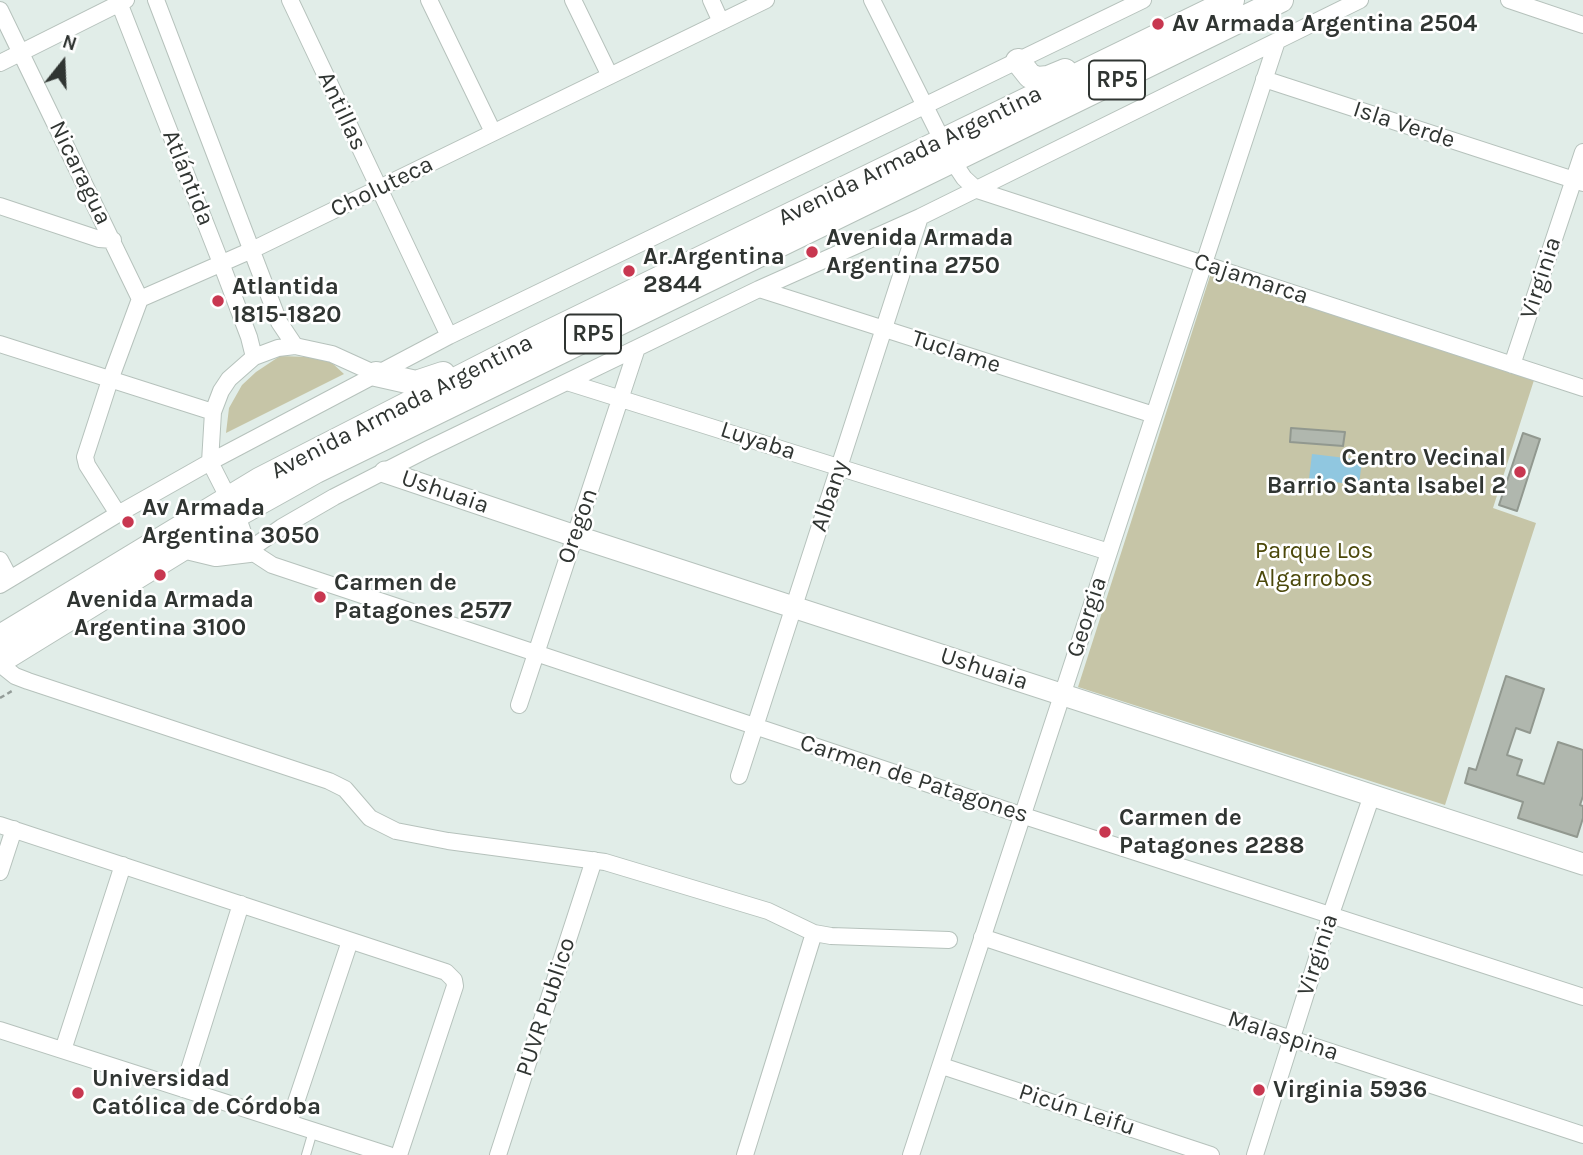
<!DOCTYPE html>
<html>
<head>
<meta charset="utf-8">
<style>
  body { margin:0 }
  #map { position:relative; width:1583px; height:1155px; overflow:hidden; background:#e1ede8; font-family:Karla,sans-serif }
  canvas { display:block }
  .north { position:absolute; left:28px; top:28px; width:70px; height:70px; -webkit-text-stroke:5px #fff; paint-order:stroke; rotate:18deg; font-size:19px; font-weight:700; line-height:28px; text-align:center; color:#303532 }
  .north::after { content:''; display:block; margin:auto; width:24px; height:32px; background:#303532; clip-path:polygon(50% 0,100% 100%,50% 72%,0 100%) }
</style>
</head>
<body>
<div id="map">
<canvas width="1583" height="1155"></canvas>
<div class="north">N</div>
</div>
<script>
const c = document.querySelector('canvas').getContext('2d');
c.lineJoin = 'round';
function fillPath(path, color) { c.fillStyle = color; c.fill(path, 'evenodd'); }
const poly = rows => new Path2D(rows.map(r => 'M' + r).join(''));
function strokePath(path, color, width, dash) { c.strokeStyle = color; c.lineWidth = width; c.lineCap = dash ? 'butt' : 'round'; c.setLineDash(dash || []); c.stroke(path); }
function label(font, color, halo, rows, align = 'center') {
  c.font = font + ' Karla,sans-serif'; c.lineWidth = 5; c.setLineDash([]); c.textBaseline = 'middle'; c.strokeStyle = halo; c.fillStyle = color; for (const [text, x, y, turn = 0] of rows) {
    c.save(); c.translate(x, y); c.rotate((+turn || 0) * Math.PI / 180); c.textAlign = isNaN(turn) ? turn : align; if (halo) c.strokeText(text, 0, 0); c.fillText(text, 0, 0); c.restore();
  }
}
fillPath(poly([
  [1211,273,1535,377,1493,508,1536,523,1445,805,1078,687],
  [280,356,309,357,331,362,344,374,226,433,229,408,242,385,256,372]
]), '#c6c5a7');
fillPath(poly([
  [1312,454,1362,460,1359,485,1309,479]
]), '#90c7e0');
const building = poly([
  [1291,428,1345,432,1343,446,1290,442,1291,428],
  [1523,433,1540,439,1517,511,1499,505,1523,433],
  [1506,676,1544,689,1530,733,1516,728,1507,755,1522,760,1517,775,1544,784,1558,742,1583,750,1583,796,1580,805,1583,806,1583,818,1577,837,1518,818,1523,802,1465,783,1469,768,1476,770,1506,676]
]);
fillPath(building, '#b0b7ae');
strokePath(building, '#91988f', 2);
const service = poly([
  [306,1155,313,1131]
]);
const minor = poly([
  [118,0,221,263,249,337,254,357],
  [156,0,279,322,295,346],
  [290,0,449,336],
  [429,0,493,132],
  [573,0,610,76],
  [711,0,721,22],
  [872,0,952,160,964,178,977,190,1583,388],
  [1509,0,1583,25],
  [0,10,140,299],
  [0,63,126,0],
  [1264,79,1583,183],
  [0,206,99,239,113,240],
  [759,289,1154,415],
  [0,344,213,412],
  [1512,365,1583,152],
  [567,382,1109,552],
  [118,514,87,465,85,457,110,380,140,299,252,250,766,0],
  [249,550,272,565,1021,815,1583,997],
  [249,550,282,527,334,497,428,449,759,289,920,217,1360,0],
  [249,550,237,515,210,462,213,412,221,391,229,379,254,357,278,348,295,346,332,354,376,374],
  [0,560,10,579],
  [0,585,118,514,210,462,449,336,1143,0],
  [0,664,15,676,28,681,329,781,345,789,370,818,396,831,448,841,605,862,768,911,814,933,831,936,949,940],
  [519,705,637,348],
  [739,776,920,217],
  [0,825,446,972,454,980,455,986,399,1155],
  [0,872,14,829],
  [982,937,1583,1135],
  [0,1030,389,1155],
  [63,1050,123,865],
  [942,1066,1211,1155],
  [183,1089,241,904],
  [289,1123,350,941],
  [498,1155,594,860],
  [745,1155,814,933],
  [911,1155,1277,41],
  [1255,1155,1331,914,1372,795]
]);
const secondary = poly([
  [385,472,575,536,1583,864]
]);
const primary = poly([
  [1018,61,1030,76,1038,79,1048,78,1065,71],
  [376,374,416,383,443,374],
  [187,547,216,554,249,550],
  [0,637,259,480,535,339,1232,0],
  [0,661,237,515,316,471,1281,0]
]);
strokePath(service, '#b6c2bc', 10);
strokePath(minor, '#b6c2bc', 18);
strokePath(secondary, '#b6c2bc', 23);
strokePath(primary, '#b6c2bc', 26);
strokePath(poly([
  [0,698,12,691]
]), '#939c98', 2.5, [5, 3.5]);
strokePath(service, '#fff', 8);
strokePath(minor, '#fff', 16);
strokePath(secondary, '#fff', 21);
strokePath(primary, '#fff', 24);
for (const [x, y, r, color] of [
  [1158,24,7,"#c83750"],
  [812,252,7,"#c83750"],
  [629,271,7,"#c83750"],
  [218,301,7,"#c83750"],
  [1520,472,7,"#c83750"],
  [128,522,7,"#c83750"],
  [160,575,7,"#c83750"],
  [320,597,7,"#c83750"],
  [1105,832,7,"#c83750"],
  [1259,1090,7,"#c83750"],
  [78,1093,7,"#c83750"]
]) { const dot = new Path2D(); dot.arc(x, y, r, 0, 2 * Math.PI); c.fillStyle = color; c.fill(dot); strokePath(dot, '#fff', 2.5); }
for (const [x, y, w] of [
  [1117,80,56],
  [593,334,56]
]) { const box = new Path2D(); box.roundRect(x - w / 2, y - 19.5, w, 39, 5); c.fillStyle = '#fff'; c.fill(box); strokePath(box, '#303532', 2); }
label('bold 23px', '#303532', null, [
  ["RP5",1117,80],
  ["RP5",593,334]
]);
label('bold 24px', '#303532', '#fff', [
  ["Av Armada Argentina 2504",1172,24],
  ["Avenida Armada",826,238],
  ["Argentina 2750",826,266],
  ["Ar.Argentina",643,257],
  ["2844",643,285],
  ["Atlantida",232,287],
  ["1815-1820",232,315],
  ["Centro Vecinal",1506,458,"right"],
  ["Barrio Santa Isabel 2",1506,486,"right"],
  ["Av Armada",142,508],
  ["Argentina 3050",142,536],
  ["Carmen de",334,583],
  ["Patagones 2577",334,611],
  ["Avenida Armada",160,600,"center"],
  ["Argentina 3100",160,628,"center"],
  ["Carmen de",1119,818],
  ["Patagones 2288",1119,846],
  ["Universidad",92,1079],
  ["Católica de Córdoba",92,1107],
  ["Virginia 5936",1273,1090]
], 'left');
label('24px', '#303532', '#fff', [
  ["Antillas",342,111,65],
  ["Isla Verde",1404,125,18],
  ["Avenida Armada Argentina",910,156,-26],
  ["Nicaragua",80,173,64],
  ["Atlántida",188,178,68],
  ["Choluteca",382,187,-26],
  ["Virginia",1541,278,-72],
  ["Cajamarca",1251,279,18],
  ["Tuclame",956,352,18],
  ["Avenida Armada Argentina",402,407,-27],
  ["Luyaba",758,441,18],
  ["Ushuaia",445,492,19],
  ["Albany",830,496,-72],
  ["Oregon",578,526,-71],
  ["Georgia",1087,617,-72],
  ["Ushuaia",984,669,18],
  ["Carmen de Patagones",914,779,18],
  ["Virginia",1318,955,-72],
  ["PUVR Publico",546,1007,-72],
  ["Malaspina",1283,1036,18],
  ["Picún Leifu",1077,1110,18]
]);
label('24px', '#4b480a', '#fff', [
  ["Parque Los",1314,551],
  ["Algarrobos",1314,579]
]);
</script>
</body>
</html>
